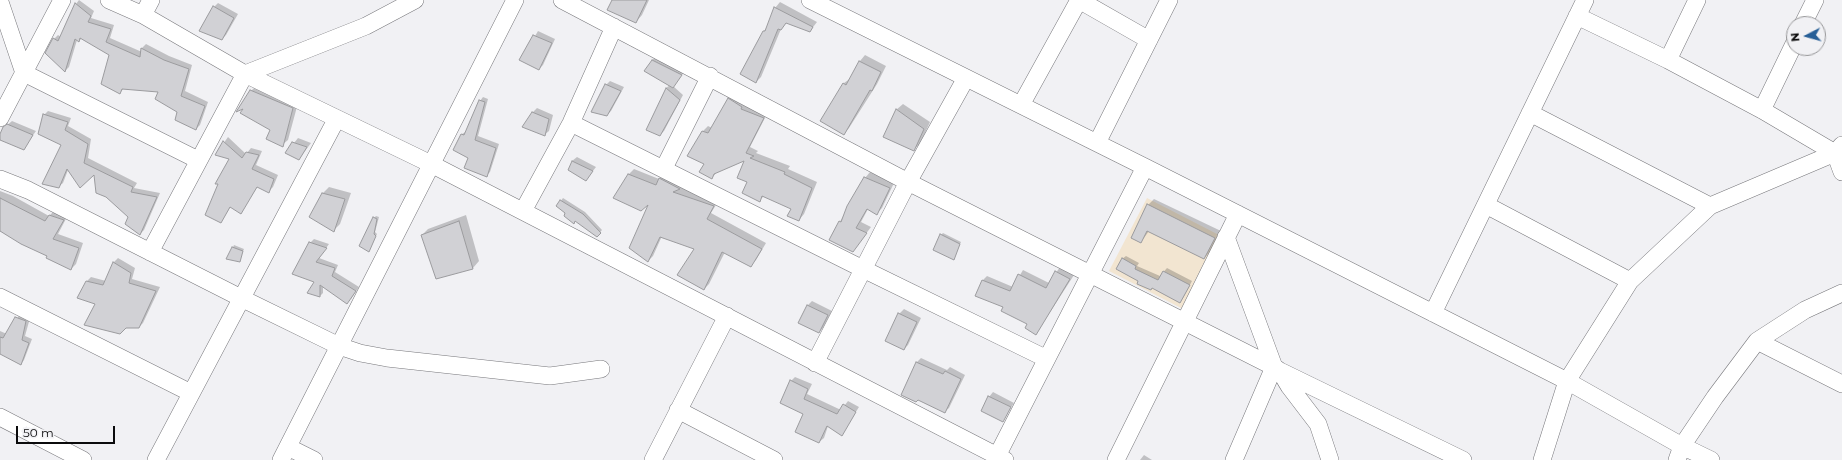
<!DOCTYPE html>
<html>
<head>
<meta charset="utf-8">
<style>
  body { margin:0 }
  #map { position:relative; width:1842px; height:460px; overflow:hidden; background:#f1f1f4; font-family:Montserrat,sans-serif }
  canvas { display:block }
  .north { position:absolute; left:1786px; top:16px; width:40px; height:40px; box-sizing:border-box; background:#f1f1f4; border:1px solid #959597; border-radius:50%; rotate:264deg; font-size:11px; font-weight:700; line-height:16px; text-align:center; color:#0b0b0c }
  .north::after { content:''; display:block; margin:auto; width:14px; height:18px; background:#275f97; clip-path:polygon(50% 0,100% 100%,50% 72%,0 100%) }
  .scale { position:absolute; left:16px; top:426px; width:99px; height:18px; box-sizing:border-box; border:2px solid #0b0b0c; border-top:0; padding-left:5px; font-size:12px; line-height:14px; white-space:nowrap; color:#0b0b0c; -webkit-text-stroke:3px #f1f1f4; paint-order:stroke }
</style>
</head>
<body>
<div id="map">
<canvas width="1842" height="460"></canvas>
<div class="north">N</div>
<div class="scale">50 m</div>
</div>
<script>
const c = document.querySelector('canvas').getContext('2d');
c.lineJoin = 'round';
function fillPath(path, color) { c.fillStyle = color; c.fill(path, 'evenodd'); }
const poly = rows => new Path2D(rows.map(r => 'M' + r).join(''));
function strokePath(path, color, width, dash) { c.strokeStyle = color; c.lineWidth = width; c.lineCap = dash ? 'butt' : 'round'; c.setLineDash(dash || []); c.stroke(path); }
fillPath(poly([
  [1147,198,1221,236,1183,309,1109,271]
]), '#f2e5d1');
fillPath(poly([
  [79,0,94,11,91,18,114,25,110,38,142,52,142,48,146,44,169,56,192,65,185,91,208,102,200,125,196,129,160,91,124,88,120,93,110,54,82,38,79,41,77,40,69,67,65,71,54,39,58,35,61,37,76,4],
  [613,0,649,0,642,15,636,22],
  [780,2,817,22,810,31,787,22,781,29,761,77,756,82,764,31,767,27,775,8],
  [218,3,238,14,226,35,222,39,214,7],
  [538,31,555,39,543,65,539,69,521,60],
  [865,55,886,66,877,84,849,128,844,134,822,120,844,83,851,78,860,61],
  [657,56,686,70,673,86,683,95,664,131,660,135,666,88,670,85,652,60],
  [610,81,624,87,611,111,607,115,606,85],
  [256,86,298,103,288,140,282,145,271,130,251,91],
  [734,94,768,112,750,147,758,151,756,153,790,166,788,169,817,182,804,214,799,220,792,208,764,196,760,200,749,181,746,159,717,172,712,178,706,163,689,156,703,131,708,126,712,128,728,99],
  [483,97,488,99,478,136,499,144,490,172,486,176,469,158,462,134,467,131,480,101],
  [903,104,930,122,920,144,913,150,896,110],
  [537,108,553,115,549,131,544,135,532,113],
  [48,111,71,118,68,126,91,139,88,158,137,183,134,188,160,193,144,230,140,234,130,217,95,172,68,170,63,183,58,187,62,145,44,115],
  [12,121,36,131,24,148,0,139,4,128],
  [228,137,246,154,251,148,262,151,256,165,278,175,273,187,269,191,258,186,241,212,231,206,221,222,230,158,216,154],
  [298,138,311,143,299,159,286,153],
  [577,157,596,167,586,180,572,161],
  [634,169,659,179,665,173,719,200,711,213,766,243,756,260,750,265,725,252,709,284,704,289,695,249,662,236,653,256,648,261,651,201,628,175],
  [870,172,894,183,882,208,877,213,868,209,861,222,871,227,853,251,830,239,865,178],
  [329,187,351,193,340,224,334,230,322,194],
  [0,191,13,196,49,216,55,210,68,215,58,234,83,243,76,264,71,269,0,231],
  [563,198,585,212,602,230,597,236,557,206],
  [1154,199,1221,231,1210,252,1204,258,1149,231,1141,242,1148,205],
  [466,215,479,261,473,268,436,278,422,235,428,229],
  [376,216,379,217,375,232,377,234,369,251,374,218],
  [943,233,961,242,954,258,941,235],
  [314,239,329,244,319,258,338,265,335,272,359,287,351,299,323,286,323,293,320,296,310,243],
  [234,245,244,249,239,261,228,258],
  [1126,256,1139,263,1137,266,1160,276,1167,268,1192,281,1183,298,1180,302,1140,281,1122,259],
  [118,258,135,268,132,279,160,287,143,323,139,327,96,304,86,282,91,277,106,281,113,263],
  [1060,267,1074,275,1036,334,1028,324,1004,307,983,280,987,276,1013,287,1023,270,1049,283],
  [812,301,832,311,823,328,819,332,807,306],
  [904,309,921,318,908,345,904,349,886,340,899,314],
  [20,314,30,318,25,336,32,339,24,360,21,364,0,353,0,331,7,334],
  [921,358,947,370,950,367,965,375,949,408,944,412,918,399,902,394,917,362],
  [795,377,812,384,807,394,841,410,848,401,859,407,842,434,828,426,824,438,819,442,791,381],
  [993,392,1014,403,1003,420,989,397],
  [1144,455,1152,460,1140,460]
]), '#0003');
const building = poly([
  [612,0,647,0,636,23,607,10,612,0],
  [75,3,91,16,88,22,111,29,106,42,140,57,141,48,164,60,189,69,181,96,205,106,196,130,175,120,177,112,155,99,158,92,122,89,120,94,101,84,109,55,80,38,79,42,75,39,65,72,45,53,53,38,58,41,75,3],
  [213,6,234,18,222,40,199,31,213,6],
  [774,7,813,27,810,32,786,23,781,30,778,29,756,83,740,74,763,31,765,31,774,7],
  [533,35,552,43,539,70,519,60,533,35],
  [652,60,682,75,673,88,644,71,652,60],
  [859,61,881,72,872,91,870,90,844,135,820,121,843,83,846,85,859,61],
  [605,84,621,91,607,116,591,112,605,84],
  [666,88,680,100,660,136,646,130,666,88],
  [250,90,293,108,283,147,266,139,270,130,240,113,243,109,236,112,250,90],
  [728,98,742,107,741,109,764,118,746,153,754,156,750,158,785,172,784,174,812,188,799,221,787,216,791,209,762,196,760,202,742,193,747,182,737,178,744,161,714,174,712,179,699,172,704,164,687,156,702,131,708,133,728,98],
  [479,100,485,102,475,140,496,148,487,177,464,168,468,158,453,150,461,134,464,135,479,100],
  [896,109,924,129,914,151,883,137,896,109],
  [532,112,549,119,545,136,522,127,532,112],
  [43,114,68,122,65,130,88,144,84,163,133,187,131,192,157,197,140,235,125,224,128,217,106,197,96,193,94,175,80,188,67,169,59,188,42,184,61,145,38,134,43,114],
  [7,124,33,135,24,150,0,140,0,134,3,127,7,124],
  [223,141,242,158,246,152,259,155,252,169,274,179,269,193,257,187,241,214,230,207,221,223,205,215,218,184,215,184,229,159,215,155,223,141],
  [292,142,307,147,299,160,285,153,292,142],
  [572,161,593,171,586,181,568,170,572,161],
  [628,174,656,185,659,178,680,189,673,192,714,206,707,219,762,249,751,267,722,252,704,290,677,275,694,249,660,237,648,262,629,248,648,205,641,211,613,198,628,174],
  [864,177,890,188,877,215,867,209,856,228,867,233,853,252,829,240,839,221,841,222,847,206,864,177],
  [322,193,345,199,334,232,309,217,322,193],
  [0,198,45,221,49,215,64,220,53,239,79,248,71,270,46,258,47,256,21,244,0,231,0,198],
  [560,200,583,214,601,233,597,237,575,221,574,224,564,216,565,213,556,206,560,200],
  [1147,204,1215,238,1204,259,1147,231,1141,243,1131,238,1147,204],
  [373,217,377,219,374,234,376,236,369,252,359,246,373,217],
  [459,221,473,269,436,279,421,235,459,221],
  [940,234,960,244,954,260,933,250,940,234],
  [309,242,327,248,316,262,335,268,332,276,356,291,347,304,320,285,320,297,307,293,314,282,292,274,309,242],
  [232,247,243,251,240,262,226,259,232,247],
  [1122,258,1136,266,1135,269,1158,280,1163,271,1190,285,1180,303,1152,288,1151,290,1137,284,1138,281,1116,269,1122,258],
  [113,262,131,273,129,283,156,291,139,328,126,328,120,334,84,325,95,304,77,298,86,281,103,285,113,262],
  [1055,271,1070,279,1036,335,1025,328,1027,324,1001,311,1003,307,975,296,982,280,1010,291,1018,274,1046,288,1055,271],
  [807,305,828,315,819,333,798,323,807,305],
  [898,313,917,322,904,350,885,341,898,313],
  [15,317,26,321,22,340,29,343,21,365,0,354,0,337,3,338,15,317],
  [916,362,943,374,945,371,961,379,945,413,918,400,916,402,901,395,916,362],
  [790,380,808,389,804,399,837,414,843,404,856,412,842,436,827,426,819,443,795,432,803,414,780,403,790,380],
  [988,396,1011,407,1003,422,981,411,988,396]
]);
fillPath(building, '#d1d1d5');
strokePath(building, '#9b9b9e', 1);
const minor = poly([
  [109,0,143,15,245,74,431,164,1005,460],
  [562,0,908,182,1274,367,1234,460],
  [810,0,1145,167,1433,313,1567,381,1682,446,1711,460],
  [1079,0,1149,40],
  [0,2,24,73,198,160],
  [143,15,151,0],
  [1577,16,1668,60,1762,110,1835,153,1842,172],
  [1803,24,1815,0],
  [1668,60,1697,0],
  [1021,105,1079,0],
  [1762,110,1794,44],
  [1530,113,1710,206],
  [0,118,62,0],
  [571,123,863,269,1045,358],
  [1097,143,1169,0],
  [664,168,710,76],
  [0,179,28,190,241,298,339,346,360,353,387,358,550,376,601,369],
  [1486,205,1630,281],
  [523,211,571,123,614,27],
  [1226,237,1274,367,1280,371,1289,386,1318,424,1330,460],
  [150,252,245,74,366,26,415,0],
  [0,297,191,393],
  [1433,313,1585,0],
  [1757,341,1842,384],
  [815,363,908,182,966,78],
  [1280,371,1463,460],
  [678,410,774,460],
  [0,417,83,460],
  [288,447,314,460],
  [156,460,336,120],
  [281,460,515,0],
  [653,460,727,316],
  [995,460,1145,167],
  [1116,460,1238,214],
  [1542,460,1567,381,1630,281,1710,206,1835,153,1842,145],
  [1677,460,1682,446,1715,397,1757,341,1805,310,1842,293]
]);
strokePath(minor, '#77777b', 18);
strokePath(minor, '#fff', 17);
</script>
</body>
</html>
